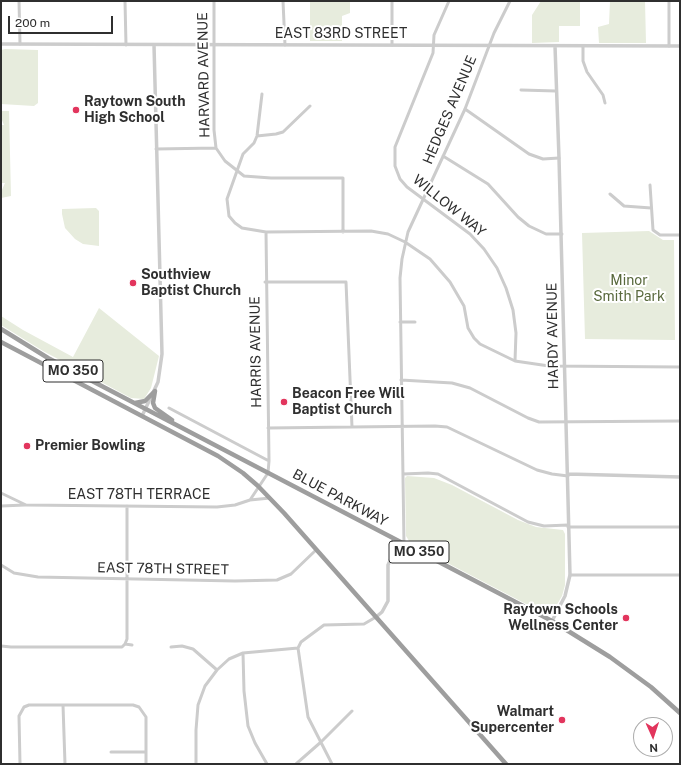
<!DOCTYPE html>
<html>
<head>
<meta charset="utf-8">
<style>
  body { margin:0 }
  #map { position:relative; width:681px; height:765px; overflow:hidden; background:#fff; font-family:"Public Sans",sans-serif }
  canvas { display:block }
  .frame { position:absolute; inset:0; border:2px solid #2f2f2f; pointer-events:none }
  .north { position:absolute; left:633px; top:717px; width:40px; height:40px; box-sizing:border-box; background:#fff; border:1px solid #acacac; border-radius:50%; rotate:177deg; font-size:11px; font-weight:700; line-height:16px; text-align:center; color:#2f2f2f }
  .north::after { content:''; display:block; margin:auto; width:14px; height:18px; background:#e2355d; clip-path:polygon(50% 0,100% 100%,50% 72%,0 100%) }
  .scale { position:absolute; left:8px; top:16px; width:105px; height:18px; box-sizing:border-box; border:2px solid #2f2f2f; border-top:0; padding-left:5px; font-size:12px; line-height:14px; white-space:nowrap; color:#2f2f2f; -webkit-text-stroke:3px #fff; paint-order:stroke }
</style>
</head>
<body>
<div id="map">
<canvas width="681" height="765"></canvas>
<div class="frame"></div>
<div class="north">N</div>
<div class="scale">200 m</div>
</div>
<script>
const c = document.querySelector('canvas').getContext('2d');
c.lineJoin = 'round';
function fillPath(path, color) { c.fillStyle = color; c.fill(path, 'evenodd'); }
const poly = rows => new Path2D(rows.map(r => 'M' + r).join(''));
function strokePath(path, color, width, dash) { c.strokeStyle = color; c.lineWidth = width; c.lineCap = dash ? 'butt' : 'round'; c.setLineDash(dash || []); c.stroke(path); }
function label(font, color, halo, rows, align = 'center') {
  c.font = font + ' "Public Sans",sans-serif'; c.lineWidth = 4; c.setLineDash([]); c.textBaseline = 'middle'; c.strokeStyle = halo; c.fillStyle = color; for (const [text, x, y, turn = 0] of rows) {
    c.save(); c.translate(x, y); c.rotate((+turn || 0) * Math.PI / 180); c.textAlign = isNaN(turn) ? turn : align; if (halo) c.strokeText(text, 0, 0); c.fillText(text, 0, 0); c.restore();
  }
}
fillPath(poly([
  [310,1,350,1,350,13,342,16,342,41,310,41],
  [541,1,580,1,580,26,559,26,559,42,532,43,532,15],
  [610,1,645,1,646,43,599,43,598,27,609,24],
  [5,49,38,50,38,103,34,106,1,104,1,50],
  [1,111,9,111,11,196,1,198,1,192,5,183,1,183,1,125,4,125,1,118],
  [96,208,99,211,99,246,83,244,75,239,65,228,62,214,62,209],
  [649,231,663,240,674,240,675,340,585,339,582,233],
  [99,308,159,356,151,388,144,399,131,398,43,351,1,325,1,316,23,330,73,357],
  [407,476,434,478,452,485,518,520,536,527,563,530,565,534,565,585,562,596,552,613,547,615,411,544,406,536,405,478]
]), '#e7ecdd');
strokePath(poly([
  [19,1,20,44],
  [125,1,126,45],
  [214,1,214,130,216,148,225,161,244,176,271,178,343,178,343,232],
  [283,1,285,45],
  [392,1,392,45],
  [449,1,434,35,433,53,395,147,395,166,400,179,407,187,470,234,484,249,497,268,506,288,513,310,516,333,515,361],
  [669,1,669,46],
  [583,47,583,61,587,72,603,95,605,103],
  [521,90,556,91],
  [262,94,257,136,254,143,243,154,227,199,229,216,235,223,242,228,266,232,371,231,388,234,405,242,430,259,450,282,464,306,468,328,474,338,480,344,515,361,549,366,680,367],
  [465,109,529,154,543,159,559,158],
  [257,136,276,134,283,132,310,106],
  [156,149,216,148],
  [443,156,488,184,518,217,529,226,546,234,562,234],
  [650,185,653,230,660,235,680,235],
  [610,194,624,206,651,208],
  [265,282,346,282],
  [346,282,352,427],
  [400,322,415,322],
  [401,380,452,383,470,388,528,418,539,422,680,421],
  [169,408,269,461],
  [268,428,435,426,447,427,537,470,552,474,568,476],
  [403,474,428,473,438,474,528,522,544,526,568,525],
  [1,493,26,505,217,507,235,505,250,500,270,498],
  [250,500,268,473,269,461,266,232],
  [1,506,25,505],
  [568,527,680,527],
  [404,544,400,278,402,259,408,232,465,109,494,33,510,1],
  [1,565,14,573,38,577,235,581,277,580,291,574,316,550],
  [570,575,680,575],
  [125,644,127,639,127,506],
  [125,644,132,645],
  [1,646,11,647,122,647,125,644],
  [171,647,182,646,193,649,217,670],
  [298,648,308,717,332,764],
  [298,648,301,642,324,625,364,624,376,617],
  [243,653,244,691,248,726,255,743,267,764],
  [63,705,65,764],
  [111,752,146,752],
  [20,764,19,716,24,707,29,705,133,705,139,707,146,717,146,764],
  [196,764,196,730,198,705,205,686,217,670,229,659,243,653,298,648],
  [296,764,321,742,352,711]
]), '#ccc', 3);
strokePath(poly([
  [1,44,680,46],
  [142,416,158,382,162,354,154,45],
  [568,474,680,477],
  [376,617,382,612,388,601,388,565,399,541],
  [552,621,565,596,570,575,559,158,555,46]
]), '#ccc', 3.5);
strokePath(poly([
  [1,329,48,358,552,621,610,657,651,687,680,713],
  [1,342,218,456,243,473,258,486,284,513,506,764],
  [155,391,153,403,155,408,172,420],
  [135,403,145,401,154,392]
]), '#9e9e9e', 4.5);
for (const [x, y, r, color] of [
  [76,110,4,"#e2355d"],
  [133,283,4,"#e2355d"],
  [284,402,4,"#e2355d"],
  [27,446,4,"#e2355d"],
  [626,618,4,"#e2355d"],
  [562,720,4,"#e2355d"]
]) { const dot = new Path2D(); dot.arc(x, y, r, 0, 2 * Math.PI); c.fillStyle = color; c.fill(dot); strokePath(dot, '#fff', 1.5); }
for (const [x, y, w] of [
  [73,371,60],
  [419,552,60]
]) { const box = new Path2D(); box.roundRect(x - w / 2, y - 11, w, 22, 3); c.fillStyle = '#fff'; c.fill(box); strokePath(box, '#2f2f2f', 1); }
label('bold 13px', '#2f2f2f', null, [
  ["MO 350",73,371],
  ["MO 350",419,552]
]);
label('14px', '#2f2f2f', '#fff', [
  ["EAST 83RD STREET",341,34],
  ["HARVARD AVENUE",204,75,-91],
  ["HEDGES AVENUE",450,110,-67],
  ["WILLOW WAY",449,206,39],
  ["HARDY AVENUE",553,336,-91],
  ["HARRIS AVENUE",256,352,-91],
  ["EAST 78TH TERRACE",139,495],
  ["BLUE PARKWAY",340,498,28],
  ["EAST 78TH STREET",163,569,1]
]);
label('bold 14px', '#2f2f2f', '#fff', [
  ["Raytown South",84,102],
  ["High School",84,118],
  ["Southview",141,275],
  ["Baptist Church",141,291],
  ["Beacon Free Will",292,394],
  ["Baptist Church",292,410],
  ["Premier Bowling",35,446],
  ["Raytown Schools",618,610,"right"],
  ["Wellness Center",618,626,"right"],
  ["Walmart",554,712,"right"],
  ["Supercenter",554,728,"right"]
], 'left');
label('14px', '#59693d', '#fff', [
  ["Minor",629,281],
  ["Smith Park",629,297]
]);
</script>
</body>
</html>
